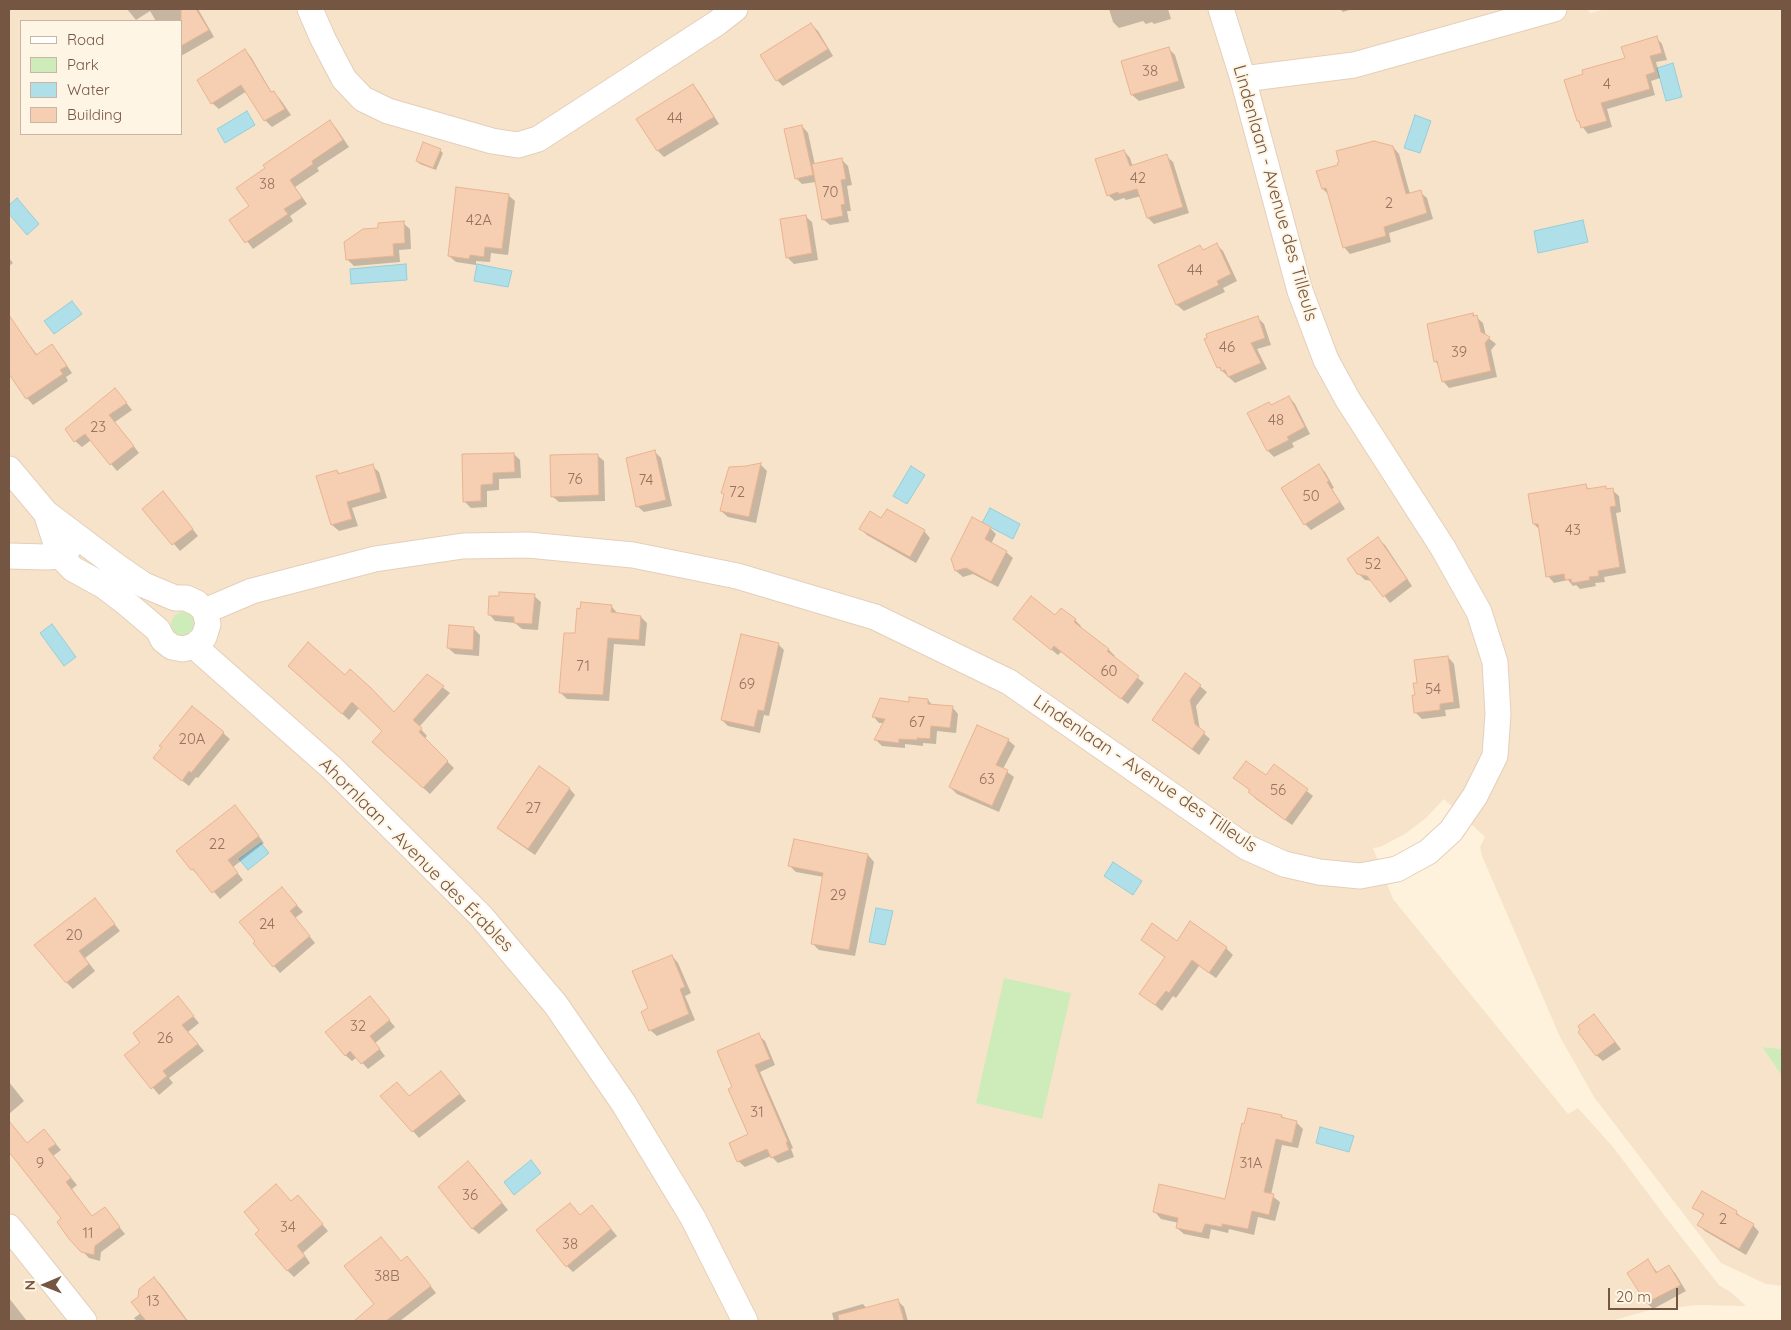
<!DOCTYPE html>
<html>
<head>
<meta charset="utf-8">
<style>
  body { margin:0 }
  #map { position:relative; width:1791px; height:1330px; overflow:hidden; background:#fef2dc; font-family:Quicksand,sans-serif }
  canvas { display:block }
  .frame { position:absolute; inset:0; border:10px solid #755643; pointer-events:none }
  .legend { position:absolute; left:20px; top:20px; width:162px; height:115px; box-sizing:border-box; background:#fff5e4; border:1px solid #c8b5a4; margin:0; padding:6px 9px; list-style:none; font-size:15px; color:#755643 }
  .legend li { display:flex; align-items:center; gap:10px; height:25px }
  .legend b { width:25px; border:1px solid #c8b5a4 }
  .north { position:absolute; left:20px; top:1260px; width:50px; height:50px; -webkit-text-stroke:4px #fff5e4; paint-order:stroke; rotate:269deg; font-size:14px; font-weight:700; line-height:20px; text-align:center; color:#755643 }
  .north::after { content:''; display:block; margin:auto; width:18px; height:22px; background:#755643; clip-path:polygon(50% 0,100% 100%,50% 72%,0 100%) }
  .scale { position:absolute; left:1608px; top:1288px; width:70px; height:22px; box-sizing:border-box; border:2px solid #755643; border-top:0; padding-left:6px; font-size:15px; line-height:18px; white-space:nowrap; color:#755643; -webkit-text-stroke:4px #fff5e4; paint-order:stroke }
</style>
</head>
<body>
<div id="map">
<canvas width="1791" height="1330"></canvas>
<div class="frame"></div>
<ul class="legend">
<li><b style="height:6px;background:#fff"></b>Road</li>
<li><b style="height:14px;background:#cdecba"></b>Park</li>
<li><b style="height:14px;background:#afdfe9"></b>Water</li>
<li><b style="height:14px;background:#f6ceb1"></b>Building</li>
</ul>
<div class="north">N</div>
<div class="scale">20 m</div>
</div>
<script>
const c = document.querySelector('canvas').getContext('2d');
c.lineJoin = 'round';
function fillPath(path, color) { c.fillStyle = color; c.fill(path, 'evenodd'); }
const poly = rows => new Path2D(rows.map(r => 'M' + r).join(''));
function strokePath(path, color, width, dash) { c.strokeStyle = color; c.lineWidth = width; c.lineCap = dash ? 'butt' : 'round'; c.setLineDash(dash || []); c.stroke(path); }
function label(font, color, halo, rows, align = 'center') {
  c.font = font + ' Quicksand,sans-serif'; c.lineWidth = 4; c.setLineDash([]); c.textBaseline = 'middle'; c.strokeStyle = halo; c.fillStyle = color; for (const [text, x, y, turn = 0] of rows) {
    c.save(); c.translate(x, y); c.rotate((+turn || 0) * Math.PI / 180); c.textAlign = isNaN(turn) ? turn : align; if (halo) c.strokeText(text, 0, 0); c.fillText(text, 0, 0); c.restore();
  }
}
fillPath(poly([
  [9,9,1588,9,1590,13,1607,9,1782,9,1782,1049,1762,1047,1782,1076,1782,1286,1766,1284,1721,1263,1594,1097,1560,1037,1482,856,1480,847,1485,837,1444,799,1426,818,1405,834,1380,847,1373,848,1393,899,1568,1114,1578,1108,1613,1147,1671,1224,1719,1285,1732,1293,1746,1306,1699,1305,1650,1310,1611,1321,9,1321],
  [21,21,181,21,181,134,21,134]
]), '#f7e3ca');
fillPath(poly([
  '171 625a13 13 0 1 1 26 0a13 13 0 1 1-26 0Z',
  [1004,978,1071,993,1042,1119,976,1103],
  [1762,1047,1782,1049,1782,1076]
]), '#cdecba');
const water = poly([
  [1673,63,1682,97,1666,101,1657,68,1673,63],
  [247,111,255,125,225,143,217,129,247,111],
  [1415,115,1431,121,1420,153,1404,148,1415,115],
  [17,198,39,224,27,235,9,214,9,205,17,198],
  [1583,220,1588,242,1538,253,1534,231,1583,220],
  [406,264,407,280,351,284,350,269,406,264],
  [477,264,512,271,508,287,474,281,477,264],
  [72,301,82,314,54,334,44,321,72,301],
  [911,466,925,475,907,504,893,496,911,466],
  [990,508,1020,524,1013,539,982,523,990,508],
  [52,624,76,657,64,666,40,633,52,624],
  [261,843,269,853,248,870,239,859,261,843],
  [1113,862,1142,881,1133,895,1104,876,1113,862],
  [876,908,893,911,885,945,869,942,876,908],
  [1320,1127,1354,1136,1349,1152,1316,1143,1320,1127],
  [531,1160,541,1173,514,1195,504,1182,531,1160]
]);
fillPath(water, '#afdfe9');
strokePath(water, '#95cfdb', 1);
fillPath(poly([
  [127,9,198,9,214,37,181,56,181,21,156,21,150,11,136,20],
  [1109,9,1168,9,1171,19,1154,24,1152,22,1146,24,1143,21,1119,28,1113,22],
  [1340,9,1352,9,1343,12],
  [811,24,818,31,833,56,783,86,777,80],
  [1656,37,1662,44,1667,60,1656,62,1660,78,1651,81,1655,95,1607,109,1612,127,1588,134,1578,121,1626,59],
  [1168,48,1175,55,1185,88,1139,101,1132,95],
  [245,50,251,57,272,93,280,99,291,115,272,127,265,120,247,91,219,109,212,103],
  [693,85,699,92,719,124,664,157,658,151,638,119],
  [330,122,336,128,349,147,317,168,319,171,295,187,307,204,290,216,293,221,253,249,231,220,251,206],
  [802,126,808,133,815,165,842,160,848,166,852,185,847,186,851,211,847,211,849,222,830,225,823,219,816,182,802,184,796,178],
  [1393,147,1399,154,1410,194,1420,192,1427,198,1433,219,1389,233,1391,242,1350,254,1344,247,1329,195,1323,189,1341,163],
  [440,150,443,153,436,170,420,164,417,161],
  [1124,151,1130,158,1133,167,1166,156,1173,162,1189,213,1154,224,1148,218,1141,196,1126,200,1124,198,1115,201,1108,195],
  [508,195,515,201,508,255,491,253,490,262,476,261,476,265,456,262,449,256],
  [805,216,812,222,818,260,794,264,787,257],
  [403,223,410,229,411,249,399,250,400,262,354,266,347,259,379,229],
  [1217,245,1223,251,1237,281,1223,288,1225,292,1184,311,1177,305,1159,266,1200,247,1204,251],
  [9,258,13,263,9,266],
  [1473,314,1483,323,1486,336,1496,344,1491,350,1497,377,1449,388,1443,381,1439,366,1435,361],
  [1257,317,1264,324,1271,345,1257,349,1267,369,1235,383,1218,367],
  [19,331,38,356,52,346,58,352,72,373,66,377,68,381,33,405,27,398,9,371,9,338],
  [121,396,132,410,115,422,139,453,117,471,91,440,82,447,75,441],
  [1289,397,1295,404,1310,434,1292,443,1294,447,1274,457,1268,451,1249,413,1271,406],
  [655,452,661,458,672,506,644,512,637,506],
  [514,454,520,460,521,478,499,479,499,490,487,491,487,507,471,508,464,501,463,455],
  [597,455,604,461,605,501,559,502,552,496],
  [761,465,767,471,756,523,728,517,721,511,746,468],
  [372,466,379,472,387,498,352,508,358,526,339,531,332,525,318,477,337,471,340,474],
  [1319,466,1325,472,1334,488,1332,489,1345,509,1311,530,1305,524],
  [1586,486,1590,490,1605,488,1608,490,1612,490,1619,496,1621,512,1616,513,1626,573,1604,577,1605,582,1595,583,1596,586,1580,589,1576,585,1573,586,1568,580,1554,583,1548,576,1540,530,1534,524],
  [169,499,198,536,180,551,144,509],
  [882,519,924,531,930,538,916,563,867,535,861,529],
  [990,528,996,534,991,544,1006,552,1013,558,998,587,973,574,963,577,956,571],
  [1378,539,1385,545,1412,586,1390,603,1373,581,1365,580,1358,573],
  [534,596,541,602,538,630,522,629,515,623,495,621,489,614],
  [611,606,618,614,641,617,647,623,645,646,614,644,609,701,567,699,560,692,576,635],
  [1055,617,1075,620,1081,626,1080,628,1109,650,1115,656,1113,658,1144,683,1128,704,1061,652,1058,655,1014,619],
  [473,628,480,635,479,656,455,654,448,648],
  [778,644,784,650,769,716,764,715,760,733,728,726,722,720],
  [1448,657,1454,664,1460,708,1445,710,1446,716,1422,719,1416,713,1413,696,1416,696,1418,684],
  [296,672,346,677,394,713,428,676,450,693,419,727,427,736,424,739,454,768,430,794,380,748,384,731,359,708,349,720],
  [1186,675,1207,692,1196,706,1200,730,1210,739,1199,755,1153,720],
  [928,700,933,706,952,707,958,714,956,733,937,731,936,744,923,743,923,746,905,744,905,748,882,746,876,740,884,723,879,723,873,716,910,703],
  [223,733,230,739,198,778,196,777,189,786,161,764],
  [1008,740,1015,746,1003,769,1014,777,999,812,957,794,950,787],
  [1274,765,1313,796,1292,825,1256,799,1250,792,1251,791,1235,778,1266,776],
  [569,788,575,795,535,855,505,834,498,828],
  [241,813,264,843,233,867,243,880,220,899,200,875,199,876,192,869],
  [868,855,874,862,855,956,819,950,812,943,824,877,796,872,789,865],
  [288,895,303,912,295,918,315,943,280,973,274,966],
  [95,899,120,931,85,958,95,971,73,989,67,983],
  [1190,923,1226,948,1233,955,1216,978,1199,966,1176,998,1173,996,1162,1011,1141,993,1166,958,1142,940,1177,942],
  [672,956,678,963,691,993,685,996,695,1020,657,1036,650,1030,650,1009],
  [178,998,199,1023,188,1032,204,1051,169,1078,173,1083,159,1095,126,1055,142,1043],
  [376,1004,395,1027,375,1043,385,1056,368,1069,357,1057,352,1061,345,1055],
  [1594,1016,1621,1049,1603,1061,1596,1055,1582,1030],
  [758,1035,765,1041,775,1065,760,1072,793,1148,791,1149,794,1157,778,1163,771,1156,745,1167,738,1161,750,1135,734,1088],
  [447,1079,466,1101,419,1138,413,1131,409,1097],
  [9,1082,24,1101,9,1114],
  [1249,1109,1282,1116,1285,1119,1296,1122,1303,1129,1298,1148,1282,1145,1271,1195,1280,1202,1275,1221,1258,1217,1254,1235,1229,1229,1228,1233,1211,1229,1209,1239,1184,1234,1177,1228,1179,1223,1161,1219,1155,1212,1226,1200],
  [15,1130,27,1144,50,1137,61,1150,53,1156,77,1185,72,1189,92,1217,105,1209,125,1234,101,1252,100,1261,89,1258,70,1238,63,1218,9,1150,9,1135],
  [475,1169,508,1210,479,1234,472,1228],
  [292,1202,304,1203,328,1231,303,1253,310,1263,294,1277,287,1270],
  [1694,1207,1736,1212,1744,1220,1753,1225,1759,1232,1746,1255,1705,1231,1699,1225,1704,1216],
  [598,1213,617,1236,573,1272,567,1266,581,1216],
  [1648,1261,1658,1273,1669,1267,1675,1273,1686,1291,1653,1309,1647,1303],
  [401,1262,413,1264,436,1293,400,1321,370,1321,364,1314,376,1304],
  [154,1278,161,1285,188,1321,137,1321,134,1318,141,1313,139,1298],
  [9,1298,27,1321,9,1321],
  [898,1301,904,1307,908,1321,834,1321,832,1313,863,1304,867,1309]
]), '#0003');
const building = poly([
  [181,9,196,9,209,30,181,46,181,9],
  [811,23,828,49,776,81,760,55,811,23],
  [1657,36,1662,53,1650,56,1655,72,1646,75,1650,89,1601,103,1607,121,1581,128,1579,121,1577,121,1564,80,1583,74,1582,70,1625,58,1621,47,1657,36],
  [1169,47,1179,81,1131,95,1121,61,1169,47],
  [245,49,271,92,274,91,285,109,264,121,241,85,211,104,197,80,245,49],
  [693,84,714,117,657,151,636,119,693,84],
  [330,120,343,140,312,161,313,164,290,180,302,198,284,209,288,214,245,243,229,220,249,206,236,188,265,168,263,165,330,120],
  [802,125,813,175,795,179,784,129,802,125],
  [1374,141,1393,146,1406,194,1421,190,1427,213,1384,227,1386,236,1343,248,1326,188,1322,189,1316,171,1338,165,1337,163,1339,162,1336,151,1374,141],
  [423,142,441,149,433,168,416,161,423,142],
  [1124,150,1130,166,1167,154,1183,207,1147,218,1137,189,1119,194,1118,192,1107,196,1095,159,1124,150],
  [842,158,846,179,841,180,845,204,841,205,843,216,822,220,812,164,842,158],
  [456,187,509,194,502,249,485,247,484,257,470,255,469,259,448,256,456,187],
  [806,215,812,253,786,258,780,219,806,215],
  [404,221,405,243,393,244,394,256,346,260,344,242,363,229,378,228,378,223,404,221],
  [1217,243,1231,274,1217,281,1219,285,1176,305,1158,265,1200,245,1203,250,1217,243],
  [1473,313,1473,316,1477,315,1481,332,1490,337,1485,343,1491,371,1442,382,1437,361,1434,362,1427,324,1473,313],
  [9,315,36,355,52,344,67,366,60,370,63,374,26,399,9,374,9,315],
  [1258,316,1265,338,1251,343,1261,363,1228,377,1225,370,1221,371,1220,367,1217,368,1204,339,1207,338,1206,334,1258,316],
  [115,388,127,403,109,415,134,446,110,465,85,434,74,442,65,429,115,388],
  [1289,396,1305,427,1287,437,1289,440,1267,451,1247,413,1269,402,1271,405,1289,396],
  [655,450,666,500,636,507,626,458,655,450],
  [514,453,515,472,493,473,493,484,481,485,481,501,463,502,462,454,514,453],
  [584,454,598,454,599,495,551,497,550,455,584,454],
  [761,463,749,517,720,511,724,494,721,493,729,467,746,466,761,463],
  [373,464,381,492,347,502,352,519,331,525,316,476,337,470,338,474,373,464],
  [1319,464,1329,481,1327,482,1340,502,1304,525,1281,488,1319,464],
  [1586,484,1587,489,1606,486,1606,489,1613,488,1616,506,1610,507,1620,567,1598,571,1599,576,1589,577,1590,580,1572,583,1571,579,1565,580,1564,574,1546,577,1538,524,1533,524,1528,494,1586,484],
  [163,491,193,529,172,545,142,509,163,491],
  [887,509,925,530,910,557,859,529,870,511,881,518,887,509],
  [972,517,991,527,985,539,1007,551,991,582,966,568,955,571,951,559,972,517],
  [1378,537,1407,579,1383,597,1367,576,1357,574,1347,559,1378,537],
  [499,592,535,594,532,624,514,623,514,617,488,615,489,596,499,596,499,592],
  [1031,596,1055,615,1061,608,1076,619,1074,622,1109,649,1107,651,1139,676,1121,699,1054,646,1051,650,1013,619,1031,596],
  [581,602,612,605,611,612,641,616,639,640,608,638,603,695,559,693,564,633,575,633,577,608,580,609,581,602],
  [449,625,474,627,473,650,447,648,449,625],
  [741,634,779,643,764,711,758,710,754,727,721,720,741,634],
  [308,642,345,675,350,669,371,688,394,712,427,674,444,686,413,720,422,728,419,732,448,761,423,788,372,742,382,731,352,702,342,714,288,666,308,642],
  [1448,656,1454,702,1440,704,1440,710,1414,713,1412,695,1415,695,1413,683,1417,683,1414,660,1448,656],
  [1185,673,1201,685,1190,700,1195,724,1205,732,1192,749,1152,720,1185,673],
  [909,697,928,699,928,704,953,706,950,728,931,726,930,739,917,738,917,740,899,739,899,743,874,740,885,719,872,717,880,698,909,702,909,697],
  [192,706,224,732,191,773,189,771,182,781,153,758,162,747,159,746,192,706],
  [977,725,1009,739,996,765,1008,770,992,806,949,787,977,725],
  [1246,761,1266,775,1274,764,1308,789,1285,820,1248,792,1250,790,1233,778,1246,761],
  [539,766,570,788,528,849,497,828,539,766],
  [235,805,259,836,228,860,238,873,212,893,193,869,191,870,176,851,235,805],
  [794,839,868,854,849,950,811,944,823,873,788,866,794,839],
  [282,887,297,905,290,911,310,936,273,967,253,943,255,941,239,922,282,887],
  [95,898,115,924,79,951,89,964,66,983,34,945,95,898],
  [1190,921,1227,947,1209,973,1192,960,1169,993,1166,991,1155,1005,1139,994,1165,957,1141,940,1152,923,1177,941,1190,921],
  [672,955,685,987,680,989,689,1014,649,1031,641,1012,648,1008,632,971,672,955],
  [178,996,194,1016,182,1025,198,1044,163,1071,167,1076,151,1089,124,1055,140,1043,133,1033,178,996],
  [370,996,390,1020,370,1036,380,1049,361,1064,350,1051,345,1056,325,1032,370,996],
  [1594,1014,1615,1042,1596,1056,1578,1032,1580,1030,1578,1026,1594,1014],
  [759,1033,770,1059,755,1065,788,1142,786,1142,789,1150,771,1158,767,1149,737,1162,729,1143,748,1134,728,1089,732,1087,717,1051,759,1033],
  [441,1071,460,1094,412,1132,380,1096,397,1082,409,1096,441,1071],
  [1248,1108,1282,1115,1281,1117,1297,1121,1292,1143,1276,1139,1264,1192,1274,1194,1269,1215,1252,1211,1248,1229,1222,1224,1222,1227,1205,1224,1202,1233,1176,1228,1178,1218,1153,1212,1159,1184,1225,1199,1242,1123,1244,1124,1248,1108],
  [9,1121,27,1143,44,1129,56,1144,48,1149,71,1178,66,1182,92,1216,105,1207,120,1227,95,1246,94,1255,81,1252,69,1239,57,1222,61,1218,9,1152,9,1121],
  [468,1161,502,1203,472,1229,438,1187,468,1161],
  [276,1184,291,1201,298,1195,323,1224,297,1246,305,1256,287,1271,255,1234,259,1230,244,1212,276,1184],
  [1702,1191,1737,1211,1736,1214,1754,1224,1739,1249,1697,1225,1704,1214,1692,1208,1702,1191],
  [570,1203,580,1215,592,1205,611,1229,566,1267,536,1230,570,1203],
  [381,1237,401,1261,407,1256,431,1286,386,1321,354,1321,374,1304,344,1266,381,1237],
  [1648,1259,1656,1273,1669,1265,1681,1285,1646,1303,1627,1273,1648,1259],
  [154,1277,187,1321,146,1321,131,1302,138,1297,139,1289,154,1277],
  [898,1299,904,1321,839,1321,838,1315,898,1299]
]);
fillPath(building, '#f6ceb1');
strokePath(building, '#eab490', 1);
const minor = poly([
  [310,9,323,39,344,79,363,99,388,111,492,141,518,145,538,139,717,23,735,9],
  [1243,79,1354,65,1554,9],
  [9,469,46,513,115,565,144,585,175,598,186,598,197,603,205,611,208,624,204,637,194,646,183,649,172,647,163,640,158,630,125,602,104,586,73,569,60,556,46,513],
  [9,556,46,557,60,556,68,549,71,544],
  [205,611,252,591,375,559,463,546,528,545,633,555,737,576,875,617,1009,682,1246,847,1284,864,1319,872,1360,876,1397,869,1428,852,1451,831,1475,796,1495,756,1498,714,1495,662,1479,612,1443,548,1348,400,1326,360,1300,291,1243,79,1221,9],
  [194,646,332,768,481,916,556,1005,624,1104,693,1218,745,1321],
  [9,1227,84,1321]
]);
strokePath(minor, '#e4cfbb', 27);
strokePath(minor, '#fff', 25);
label('15px', '#95745e', null, [
  ["38",1150,71],
  ["4",1607,84],
  ["44",675,118],
  ["42",1138,178],
  ["38",267,184],
  ["70",830,192],
  ["2",1389,203],
  ["42A",479,220],
  ["44",1195,270],
  ["46",1227,347],
  ["39",1459,352],
  ["48",1276,420],
  ["23",98,427],
  ["76",575,479],
  ["74",646,480],
  ["72",737,492],
  ["50",1311,496],
  ["43",1573,530],
  ["52",1373,564],
  ["71",583,666],
  ["60",1109,671],
  ["69",747,684],
  ["54",1433,689],
  ["67",917,722],
  ["20A",192,739],
  ["63",987,779],
  ["56",1278,790],
  ["27",533,808],
  ["22",217,844],
  ["29",838,895],
  ["24",267,924],
  ["20",74,935],
  ["32",358,1026],
  ["26",165,1038],
  ["31",757,1112],
  ["9",40,1163],
  ["31A",1251,1163],
  ["36",470,1195],
  ["2",1723,1219],
  ["34",288,1227],
  ["11",88,1233],
  ["38",570,1244],
  ["38B",387,1276],
  ["13",153,1301]
]);
label('18px', '#755643', '#fff5e4', [
  ["Lindenlaan - Avenue des Tilleuls",1275,193,74],
  ["Lindenlaan - Avenue des Tilleuls",1145,774,34],
  ["Ahornlaan - Avenue des Érables",416,855,45]
]);
</script>
</body>
</html>
